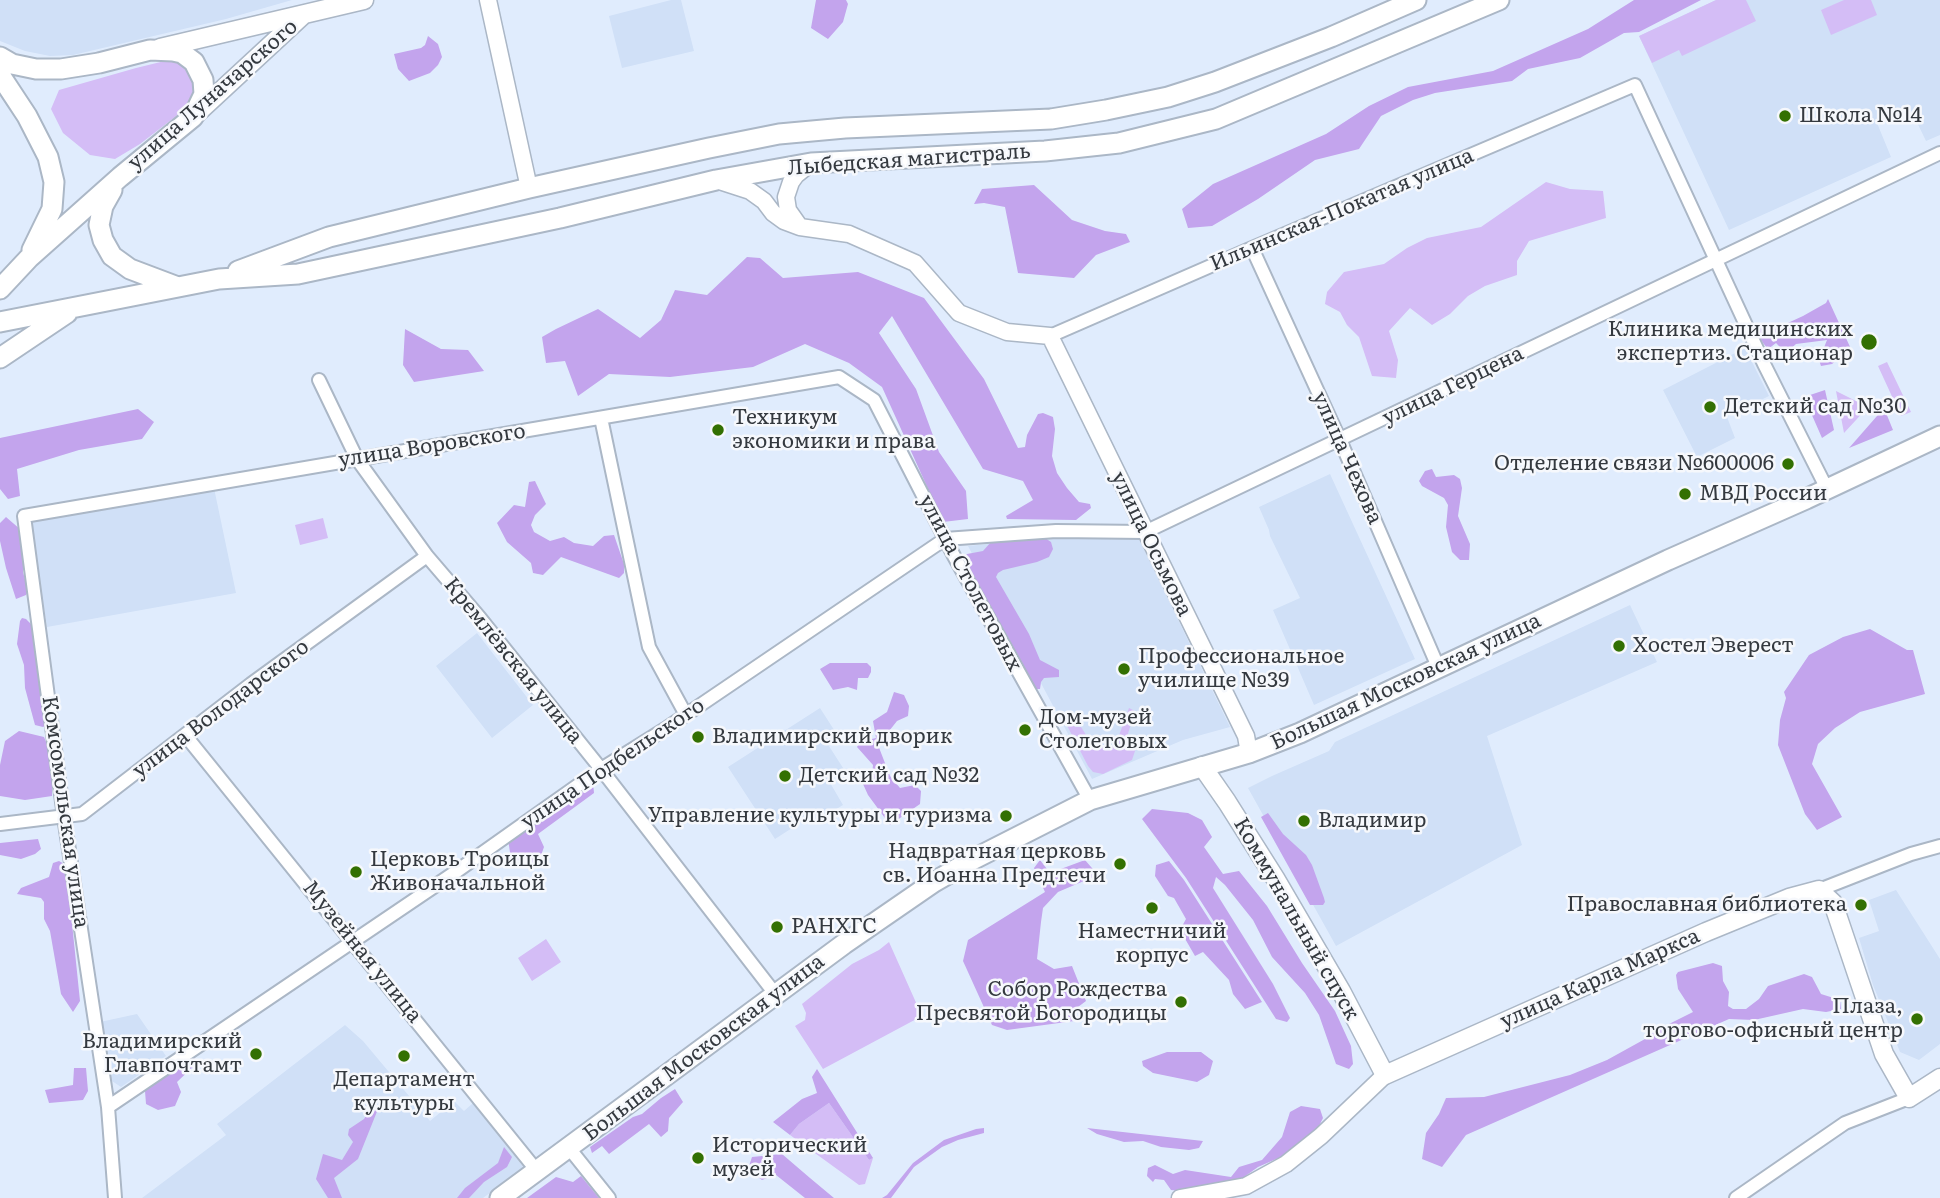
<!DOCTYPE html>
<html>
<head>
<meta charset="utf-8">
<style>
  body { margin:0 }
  canvas { display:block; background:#e0ecfd }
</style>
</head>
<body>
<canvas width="1940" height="1198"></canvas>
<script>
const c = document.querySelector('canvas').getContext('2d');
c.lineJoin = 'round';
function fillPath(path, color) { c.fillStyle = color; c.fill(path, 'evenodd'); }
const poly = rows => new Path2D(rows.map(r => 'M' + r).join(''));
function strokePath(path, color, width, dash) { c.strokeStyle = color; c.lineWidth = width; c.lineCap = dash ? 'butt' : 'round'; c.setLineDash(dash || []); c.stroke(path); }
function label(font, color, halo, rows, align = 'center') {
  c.font = font + ' Literata,serif'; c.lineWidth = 5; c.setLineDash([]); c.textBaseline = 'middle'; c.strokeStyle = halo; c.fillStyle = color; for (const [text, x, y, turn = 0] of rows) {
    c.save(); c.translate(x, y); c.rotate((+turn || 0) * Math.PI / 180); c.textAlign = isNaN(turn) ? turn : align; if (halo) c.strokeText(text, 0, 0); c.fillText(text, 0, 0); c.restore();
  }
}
fillPath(poly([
  [0,0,292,0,226,19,73,55,50,56,25,51,0,41],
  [671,0,681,0,694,51,622,68,609,16],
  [1716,0,1940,0,1940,135,1926,141,1910,108,1877,123,1891,157,1729,230,1639,36],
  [1745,348,1769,396,1727,417,1735,438,1697,457,1663,390],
  [1330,474,1415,659,1314,705,1273,610,1300,598,1270,536,1269,530,1259,507],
  [214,488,236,593,47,627,30,520],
  [1138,537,1230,727,1183,740,1092,779,968,546,1038,539],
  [1630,605,1657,662,1487,736,1522,845,1336,946,1248,788,1272,776,1329,751,1335,742],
  [477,633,533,705,492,738,436,666],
  [820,708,838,736,827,743,845,771,829,781,843,805,818,820,803,821,775,839,728,767],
  [1896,890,1940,959,1940,1044,1919,1060,1900,1052,1873,985,1859,938,1879,931,1869,900],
  [137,1014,166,1056,121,1087,109,1079,100,1022],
  [345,1025,363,1041,430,1121,454,1101,464,1111,473,1103,524,1168,483,1198,142,1198,226,1135,217,1124]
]), '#d0e0f7');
fillPath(poly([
  [1716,0,1746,0,1756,21,1682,56,1679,50,1652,63,1639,36],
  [1844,0,1871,0,1877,15,1831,35,1821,10],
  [173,59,187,65,193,79,194,91,189,103,175,117,140,144,115,159,90,155,63,133,51,109,59,90,136,68],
  [1546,182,1570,189,1603,191,1606,218,1529,241,1517,261,1517,275,1485,286,1468,296,1450,314,1432,325,1410,308,1389,331,1398,360,1396,378,1372,376,1359,337,1347,325,1340,312,1325,304,1327,292,1344,272,1384,264,1407,248,1427,238,1481,227],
  [1887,362,1911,412,1901,416,1878,366],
  [1836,391,1868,407,1844,433],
  [323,518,328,538,300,545,295,525],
  [1129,708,1135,711,1126,740,1137,745,1132,760,1103,774,1093,772,1088,766,1060,712,1072,721,1075,727,1081,727,1090,741,1095,746,1109,748,1114,745,1117,741],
  [546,939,561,962,532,981,518,958],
  [889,942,922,1016,823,1069,795,1026,805,1020,806,1013,802,1004,852,964,879,950],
  [829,1103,869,1160,873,1158,865,1184,859,1185,790,1135,799,1124]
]), '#d4bdf6');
fillPath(poly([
  [816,0,846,0,848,4,843,22,828,39,811,28],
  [1634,0,1701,0,1639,32,1624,33,1580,58,1528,69,1512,81,1435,93,1413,100,1381,116,1359,149,1315,160,1258,199,1212,226,1188,228,1182,209,1213,184,1326,134,1369,106,1408,87,1493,71,1588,29],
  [428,36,438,44,442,57,438,65,430,73,409,81,398,69,394,54,421,48,425,45],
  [1034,185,1072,220,1105,231,1126,234,1130,242,1096,255,1074,278,1018,273,1005,207,984,203,974,204,982,189],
  [747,257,760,258,783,278,858,272,924,298,984,379,1018,448,1025,447,1027,435,1038,414,1043,413,1053,417,1055,429,1052,456,1057,473,1067,488,1079,502,1090,504,1091,508,1076,520,1007,519,1006,516,1033,500,1023,481,983,469,892,316,879,333,916,389,939,452,966,491,968,519,943,522,882,387,849,363,805,344,753,367,670,377,609,374,578,396,565,361,546,363,542,337,556,329,598,309,640,338,661,320,675,290,707,295],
  [1828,299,1851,349,1832,364,1821,366,1819,360,1827,340,1796,344,1786,353,1776,343,1768,349,1763,343,1757,331,1761,328,1766,333,1803,316,1826,303],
  [405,329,441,349,468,350,484,371,414,382,403,365],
  [1825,390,1834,430,1822,438,1804,397],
  [1884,408,1893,430,1849,448],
  [138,409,154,422,142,439,79,450,17,469,20,496,8,499,0,489,0,438],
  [1432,469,1436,477,1454,475,1460,479,1462,488,1458,516,1470,544,1469,560,1460,560,1452,552,1446,527,1448,505,1444,498,1422,486,1419,481,1425,471],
  [535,481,546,504,535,515,531,525,534,532,550,541,564,537,574,543,593,546,604,536,614,535,624,564,624,573,619,578,561,557,543,575,533,573,531,563,507,542,497,523,514,505,525,507,529,482],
  [6,517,21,530,25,557,23,572,28,591,26,595,16,599,6,568,0,541,0,523],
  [1042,536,1051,542,1053,549,1049,557,1037,562,1003,570,998,573,996,577,1029,634,1040,660,1059,670,1059,677,1044,678,1041,682,1040,689,1032,689,962,559,967,554,983,551,991,542],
  [22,618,26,619,36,629,35,650,49,719,47,725,43,727,35,725,25,688,24,665,17,644,20,621],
  [1870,629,1907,650,1913,650,1925,694,1860,712,1835,728,1818,744,1812,764,1842,817,1817,830,1805,814,1778,745,1780,720,1786,698,1784,692,1809,655,1843,637],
  [830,663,867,663,871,667,871,672,868,678,858,678,857,690,848,687,833,690,820,669],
  [894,692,904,695,909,706,908,716,897,721,878,745,890,776,900,788,915,785,921,791,920,804,890,825,868,795,863,784,872,776,873,765,857,747,860,742,876,738,873,721,887,712],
  [19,731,44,737,52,756,52,796,25,800,0,796,0,765,5,741],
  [593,782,594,793,538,834,544,847,538,864,511,859,508,839],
  [1152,809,1188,813,1202,820,1212,837,1204,847,1223,874,1239,871,1267,906,1302,963,1335,1011,1351,1046,1353,1064,1349,1069,1336,1064,1319,1015,1305,993,1272,957,1253,920,1225,885,1216,877,1213,888,1273,984,1290,1018,1287,1022,1276,1019,1186,878,1142,819],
  [1268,813,1283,834,1306,855,1312,865,1324,898,1325,902,1323,905,1310,905,1261,817],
  [38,839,41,849,35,854,21,859,0,855,0,843],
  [1040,860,1050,873,1085,860,1098,875,1058,892,1043,908,1041,922,1037,959,1054,969,1072,966,1086,1001,1074,1010,1074,1021,1007,1030,992,1025,963,961,968,940,1045,892,1034,868],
  [59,861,66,865,80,1001,73,1012,61,994,50,931,44,919,44,902,41,898,17,894,21,888,49,877,53,863],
  [1169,861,1184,880,1262,1002,1245,1009,1233,994,1229,980,1203,952,1195,956,1180,930,1186,919,1174,898,1168,896,1155,876,1156,865],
  [1713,963,1722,966,1723,981,1729,992,1728,1006,1733,1009,1746,1009,1759,999,1768,986,1804,974,1812,977,1821,994,1840,1000,1841,1009,1826,1012,1803,1009,1754,1020,1729,1019,1466,1135,1442,1167,1422,1159,1426,1133,1439,1114,1446,1098,1484,1097,1570,1075,1607,1060,1645,1039,1657,1030,1693,1012,1678,989,1676,975,1678,972],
  [1167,1052,1201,1052,1213,1061,1209,1075,1197,1082,1153,1073,1143,1066,1142,1061],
  [192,1056,198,1062,177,1082,181,1092,175,1106,158,1110,146,1104,145,1091],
  [74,1068,86,1068,88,1091,83,1100,49,1103,45,1090,73,1085],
  [817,1069,873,1158,869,1160,829,1103,799,1124,790,1135,773,1122,802,1099,817,1093,812,1077],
  [675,1089,683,1102,669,1118,668,1131,661,1137,649,1124,609,1154,602,1146,592,1153,590,1147,633,1117,642,1114,661,1098],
  [1301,1106,1320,1109,1323,1118,1317,1130,1283,1156,1258,1167,1237,1182,1181,1191,1171,1190,1164,1180,1155,1179,1153,1182,1147,1176,1148,1168,1155,1165,1173,1174,1185,1170,1231,1177,1239,1167,1262,1160,1282,1137,1290,1112],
  [378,1109,358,1159,334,1178,342,1198,328,1198,316,1179,323,1154,342,1160,353,1142,348,1135,349,1129,364,1119,370,1110],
  [984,1128,984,1133,958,1140,942,1147,914,1167,891,1198,882,1198,887,1195,913,1163,944,1140,976,1129],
  [1087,1128,1203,1141,1199,1148,1189,1150,1161,1147,1143,1141,1124,1142,1097,1134],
  [504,1147,512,1157,507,1167,484,1182,469,1198,457,1198,465,1188,498,1163],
  [782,1154,810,1178,834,1198,805,1198,776,1175,762,1180,752,1173,749,1166,752,1157],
  [581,1176,599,1198,527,1198,556,1177,573,1182]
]), '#c3a4ed');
const minor = poly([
  [1252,248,1340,440,1439,669],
  [1050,336,1252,248,1635,85,1764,364,1827,489],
  [319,380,357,459,427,556,480,618,601,769,776,995],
  [601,418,649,647,686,715],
  [185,735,537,1171],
  [0,824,82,814,251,684,427,556],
  [1819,890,1911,854,1940,846],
  [108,1107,457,871,601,769,665,729,945,539,1056,531,1145,532,1940,153],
  [569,1148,609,1198],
  [115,1198,108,1107,64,817,24,516,839,377,874,400,954,556,1090,800],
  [1736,1198,1845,1123,1909,1098]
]);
const tertiary = poly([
  [488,0,529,188],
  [716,180,750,191,764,201,773,213,784,221,800,227,849,234,915,263,959,313,1007,332,1050,336,1246,736,1249,753],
  [800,227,788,210,786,197,791,182,796,175,811,163],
  [1180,1198,1246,1186,1286,1164,1321,1136,1385,1075]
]);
const secondary = poly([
  [160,48,364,0],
  [195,115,303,15],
  [1202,766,1227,802,1275,878,1341,991,1385,1075,1706,932,1789,898,1819,890,1833,903,1884,1054,1909,1098,1940,1078]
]);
const primary = poly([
  [0,57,12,64,36,69,61,69,99,63,150,50,173,51,182,53,194,62,203,80,204,94,193,117,120,177,29,258,0,289],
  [0,75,27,116,48,157,54,182,52,209,32,250],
  [112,190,103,206,99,225,103,240,112,256,130,269,175,286],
  [238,271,329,237,529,188,709,148,779,134,845,128,1051,119,1106,110,1168,97,1215,82,1331,37,1416,0],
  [0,322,219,279,298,274,560,218,716,180,811,163,1045,151,1119,143,1216,119,1499,0],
  [0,358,67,313],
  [500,1198,844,944,934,882,972,860,1090,800,1249,753,1300,733,1668,560,1806,499,1940,436]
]);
strokePath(minor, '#abb7c6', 16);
strokePath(tertiary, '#abb7c6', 19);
strokePath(secondary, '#abb7c6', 21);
strokePath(primary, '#abb7c6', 23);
strokePath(minor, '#fff', 12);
strokePath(tertiary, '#fff', 16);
strokePath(secondary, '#fff', 18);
strokePath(primary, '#fff', 19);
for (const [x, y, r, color] of [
  [1785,116,7,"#337002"],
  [1869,342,9,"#337002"],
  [1710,407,7,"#337002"],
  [718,430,7,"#337002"],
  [1788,464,7,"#337002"],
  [1685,494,7,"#337002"],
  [1619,646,7,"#337002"],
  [1124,669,7,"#337002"],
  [1025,730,7,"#337002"],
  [698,737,7,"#337002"],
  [785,776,7,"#337002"],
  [1006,816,7,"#337002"],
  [1304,821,7,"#337002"],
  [1120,864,7,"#337002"],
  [356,872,7,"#337002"],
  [1861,905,7,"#337002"],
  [1152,908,7,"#337002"],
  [777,927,7,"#337002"],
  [1181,1002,7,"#337002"],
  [1917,1019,7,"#337002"],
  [256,1054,7,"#337002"],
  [404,1056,7,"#337002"],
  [698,1158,7,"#337002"]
]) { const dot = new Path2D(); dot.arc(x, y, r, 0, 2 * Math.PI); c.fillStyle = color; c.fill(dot); strokePath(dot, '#f6f8fc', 2.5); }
label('21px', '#34393f', '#f6f8fc', [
  ["улица Луначарского",213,95,-41],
  ["Лыбедская магистраль",909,160,-4],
  ["Ильинская-Покатая улица",1342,210,-23],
  ["улица Герцена",1453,386,-26],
  ["улица Воровского",432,446,-9],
  ["улица Чехова",1347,458,66],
  ["улица Осьмова",1151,544,64],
  ["улица Столетовых",970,583,62],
  ["Кремлёвская улица",513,661,51],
  ["Большая Московская улица",1406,682,-25],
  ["улица Володарского",221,709,-37],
  ["улица Подбельского",613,764,-34],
  ["Комсомольская улица",65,812,82],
  ["Коммунальный спуск",1296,919,60],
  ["Музейная улица",362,952,51],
  ["улица Карла Маркса",1600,979,-24],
  ["Большая Московская улица",704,1048,-37]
]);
label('21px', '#34393f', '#f6f8fc', [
  ["Школа №14",1799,116],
  ["Клиника медицинских",1853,330,"right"],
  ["экспертиз. Стационар",1853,354,"right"],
  ["Детский сад №30",1724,407],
  ["Техникум",732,418],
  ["экономики и права",732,442],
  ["Отделение связи №600006",1774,464,"right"],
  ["МВД России",1699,494],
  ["Хостел Эверест",1633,646],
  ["Профессиональное",1138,657],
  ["училище №39",1138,681],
  ["Дом-музей",1039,718],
  ["Столетовых",1039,742],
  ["Владимирский дворик",712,737],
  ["Детский сад №32",799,776],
  ["Управление культуры и туризма",992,816,"right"],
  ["Владимир",1318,821],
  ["Надвратная церковь",1106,852,"right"],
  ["св. Иоанна Предтечи",1106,876,"right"],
  ["Церковь Троицы",370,860],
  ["Живоначальной",370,884],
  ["Православная библиотека",1847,905,"right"],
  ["РАНХГС",791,927],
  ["Наместничий",1152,932,"center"],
  ["корпус",1152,956,"center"],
  ["Собор Рождества",1167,990,"right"],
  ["Пресвятой Богородицы",1167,1014,"right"],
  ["Плаза,",1903,1007,"right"],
  ["торгово-офисный центр",1903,1031,"right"],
  ["Владимирский",242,1042,"right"],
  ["Главпочтамт",242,1066,"right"],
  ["Департамент",404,1080,"center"],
  ["культуры",404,1104,"center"],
  ["Исторический",712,1146],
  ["музей",712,1170]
], 'left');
</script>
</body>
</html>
